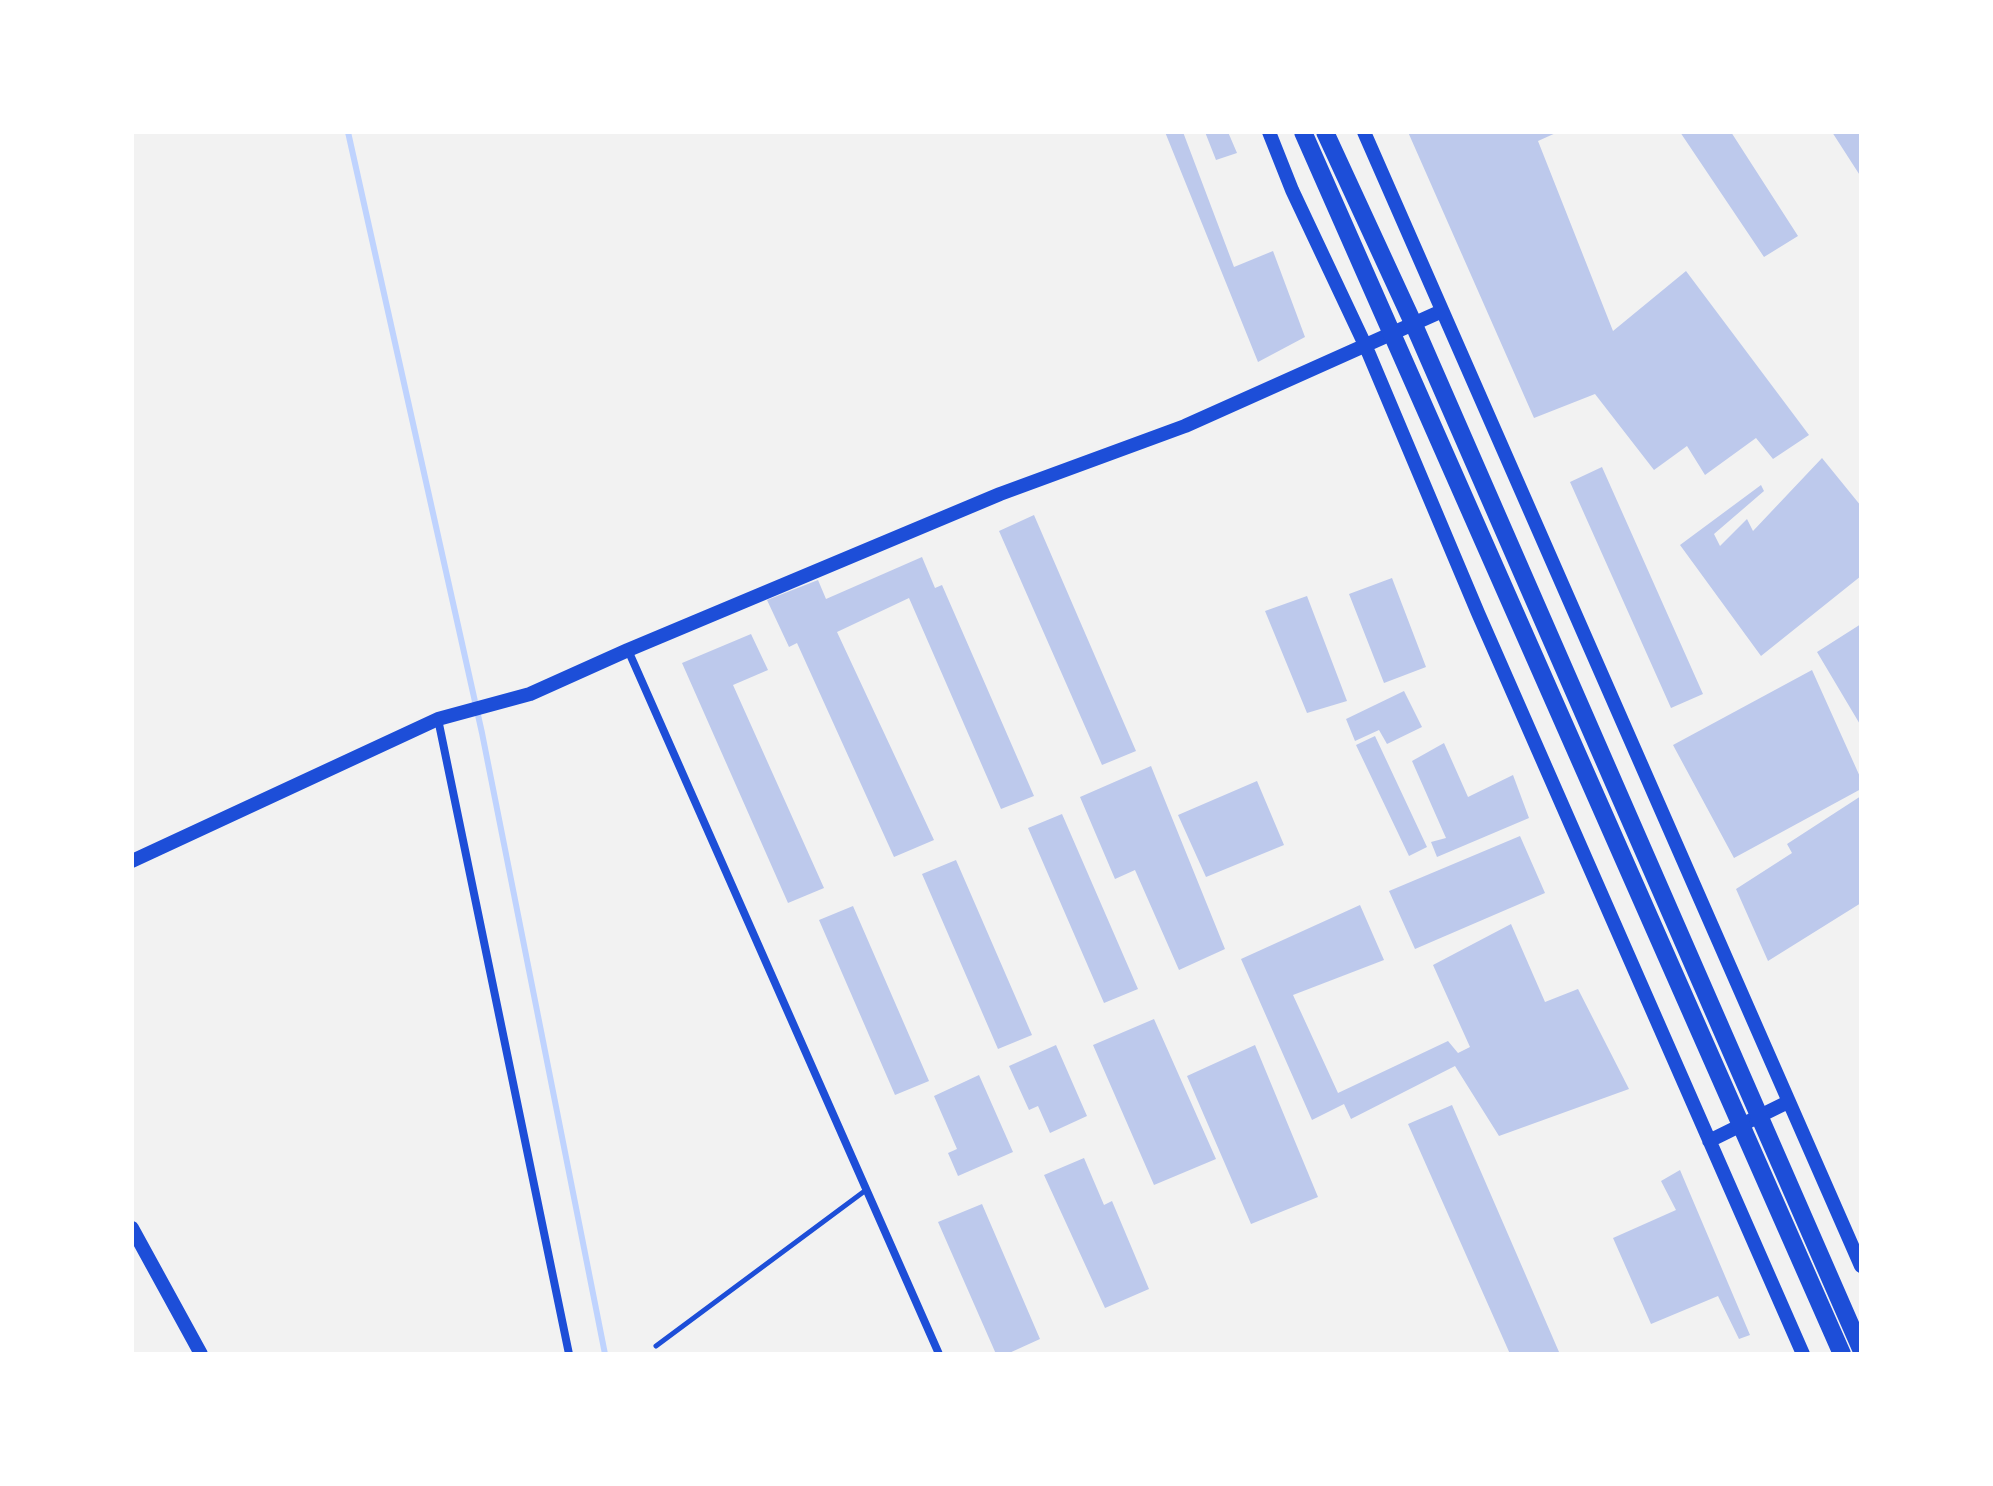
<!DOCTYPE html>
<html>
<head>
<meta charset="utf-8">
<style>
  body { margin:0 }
  #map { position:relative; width:1993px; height:1486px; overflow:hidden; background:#f2f2f2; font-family:Overpass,sans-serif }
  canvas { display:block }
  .frame { position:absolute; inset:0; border:134px solid #fff; pointer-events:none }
</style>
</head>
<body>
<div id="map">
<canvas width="1993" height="1486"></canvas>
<div class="frame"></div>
</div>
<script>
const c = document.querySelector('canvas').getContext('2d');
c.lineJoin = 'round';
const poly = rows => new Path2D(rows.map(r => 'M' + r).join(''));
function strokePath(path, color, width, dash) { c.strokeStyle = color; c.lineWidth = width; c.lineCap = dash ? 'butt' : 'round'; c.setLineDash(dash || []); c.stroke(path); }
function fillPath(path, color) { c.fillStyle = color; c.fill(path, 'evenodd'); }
strokePath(poly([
  [348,132,482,733,605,1354]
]), '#bfd3fe', 6);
fillPath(poly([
  [1165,132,1183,132,1234,267,1273,251,1305,337,1258,362],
  [1205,132,1228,132,1237,153,1216,160],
  [1408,132,1558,132,1538,141,1613,331,1686,271,1809,435,1773,459,1756,438,1705,475,1687,446,1654,470,1595,394,1534,418],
  [1680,132,1731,132,1798,236,1764,257],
  [1832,132,1861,132,1861,177],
  [1822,458,1861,506,1861,576,1761,656,1680,545,1761,485,1764,491,1714,534,1720,546,1747,519,1753,531],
  [1602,467,1703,694,1671,708,1570,482],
  [1034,515,1136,751,1102,765,999,531],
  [922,557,935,588,942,585,1034,796,1001,809,909,598,837,632,934,840,894,857,797,643,789,647,767,600,818,580,826,599],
  [1392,578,1426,667,1384,683,1349,594],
  [1307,596,1347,701,1307,713,1265,611],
  [1861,624,1861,726,1817,652],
  [751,634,768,670,733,685,824,888,788,903,682,663],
  [1812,670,1861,779,1861,789,1734,858,1673,745],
  [1404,691,1422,727,1387,744,1379,730,1355,741,1346,719],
  [1375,736,1427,847,1409,856,1356,745],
  [1444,743,1468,797,1513,775,1529,818,1437,857,1431,842,1446,838,1412,761],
  [1151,766,1225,949,1179,970,1135,870,1115,879,1080,797],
  [1257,781,1284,845,1206,877,1178,815],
  [1861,796,1861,903,1768,961,1736,889,1792,853,1787,844],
  [1062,814,1138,989,1104,1003,1028,828],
  [1520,836,1545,893,1415,949,1389,891],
  [956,860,1032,1035,998,1049,922,874],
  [1360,905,1384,960,1293,995,1338,1093,1448,1041,1458,1053,1470,1047,1433,965,1511,924,1545,1002,1578,989,1629,1089,1499,1136,1455,1066,1351,1119,1344,1104,1312,1120,1241,959],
  [853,906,929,1081,895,1095,819,920],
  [1154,1019,1216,1159,1154,1185,1093,1045],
  [1056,1045,1087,1116,1050,1133,1038,1106,1029,1110,1009,1066],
  [1255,1045,1318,1197,1251,1224,1187,1076],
  [979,1075,1013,1152,958,1176,948,1153,957,1149,934,1096],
  [1452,1105,1559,1352,1510,1354,1408,1124],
  [1084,1158,1104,1205,1112,1201,1149,1289,1105,1308,1044,1175],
  [1680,1170,1750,1335,1739,1339,1718,1296,1651,1324,1613,1238,1676,1210,1661,1181],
  [982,1204,1040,1339,1007,1354,996,1354,938,1222]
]), '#bdc9ec');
strokePath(poly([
  [656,1346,866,1190]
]), '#1d4ed8', 5);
strokePath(poly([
  [628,650,939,1354],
  [438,719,569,1354]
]), '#1d4ed8', 8);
strokePath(poly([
  [1269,132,1292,190,1366,347,1478,613,1803,1354],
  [1364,132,1861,1266],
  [132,861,438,719,530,694,628,650,1000,494,1185,426,1442,311],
  [1709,1141,1788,1102],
  [132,1228,201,1354]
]), '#1d4ed8', 14);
strokePath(poly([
  [1303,132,1842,1354],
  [1325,132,1414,325,1861,1349]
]), '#1d4ed8', 18);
</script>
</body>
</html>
